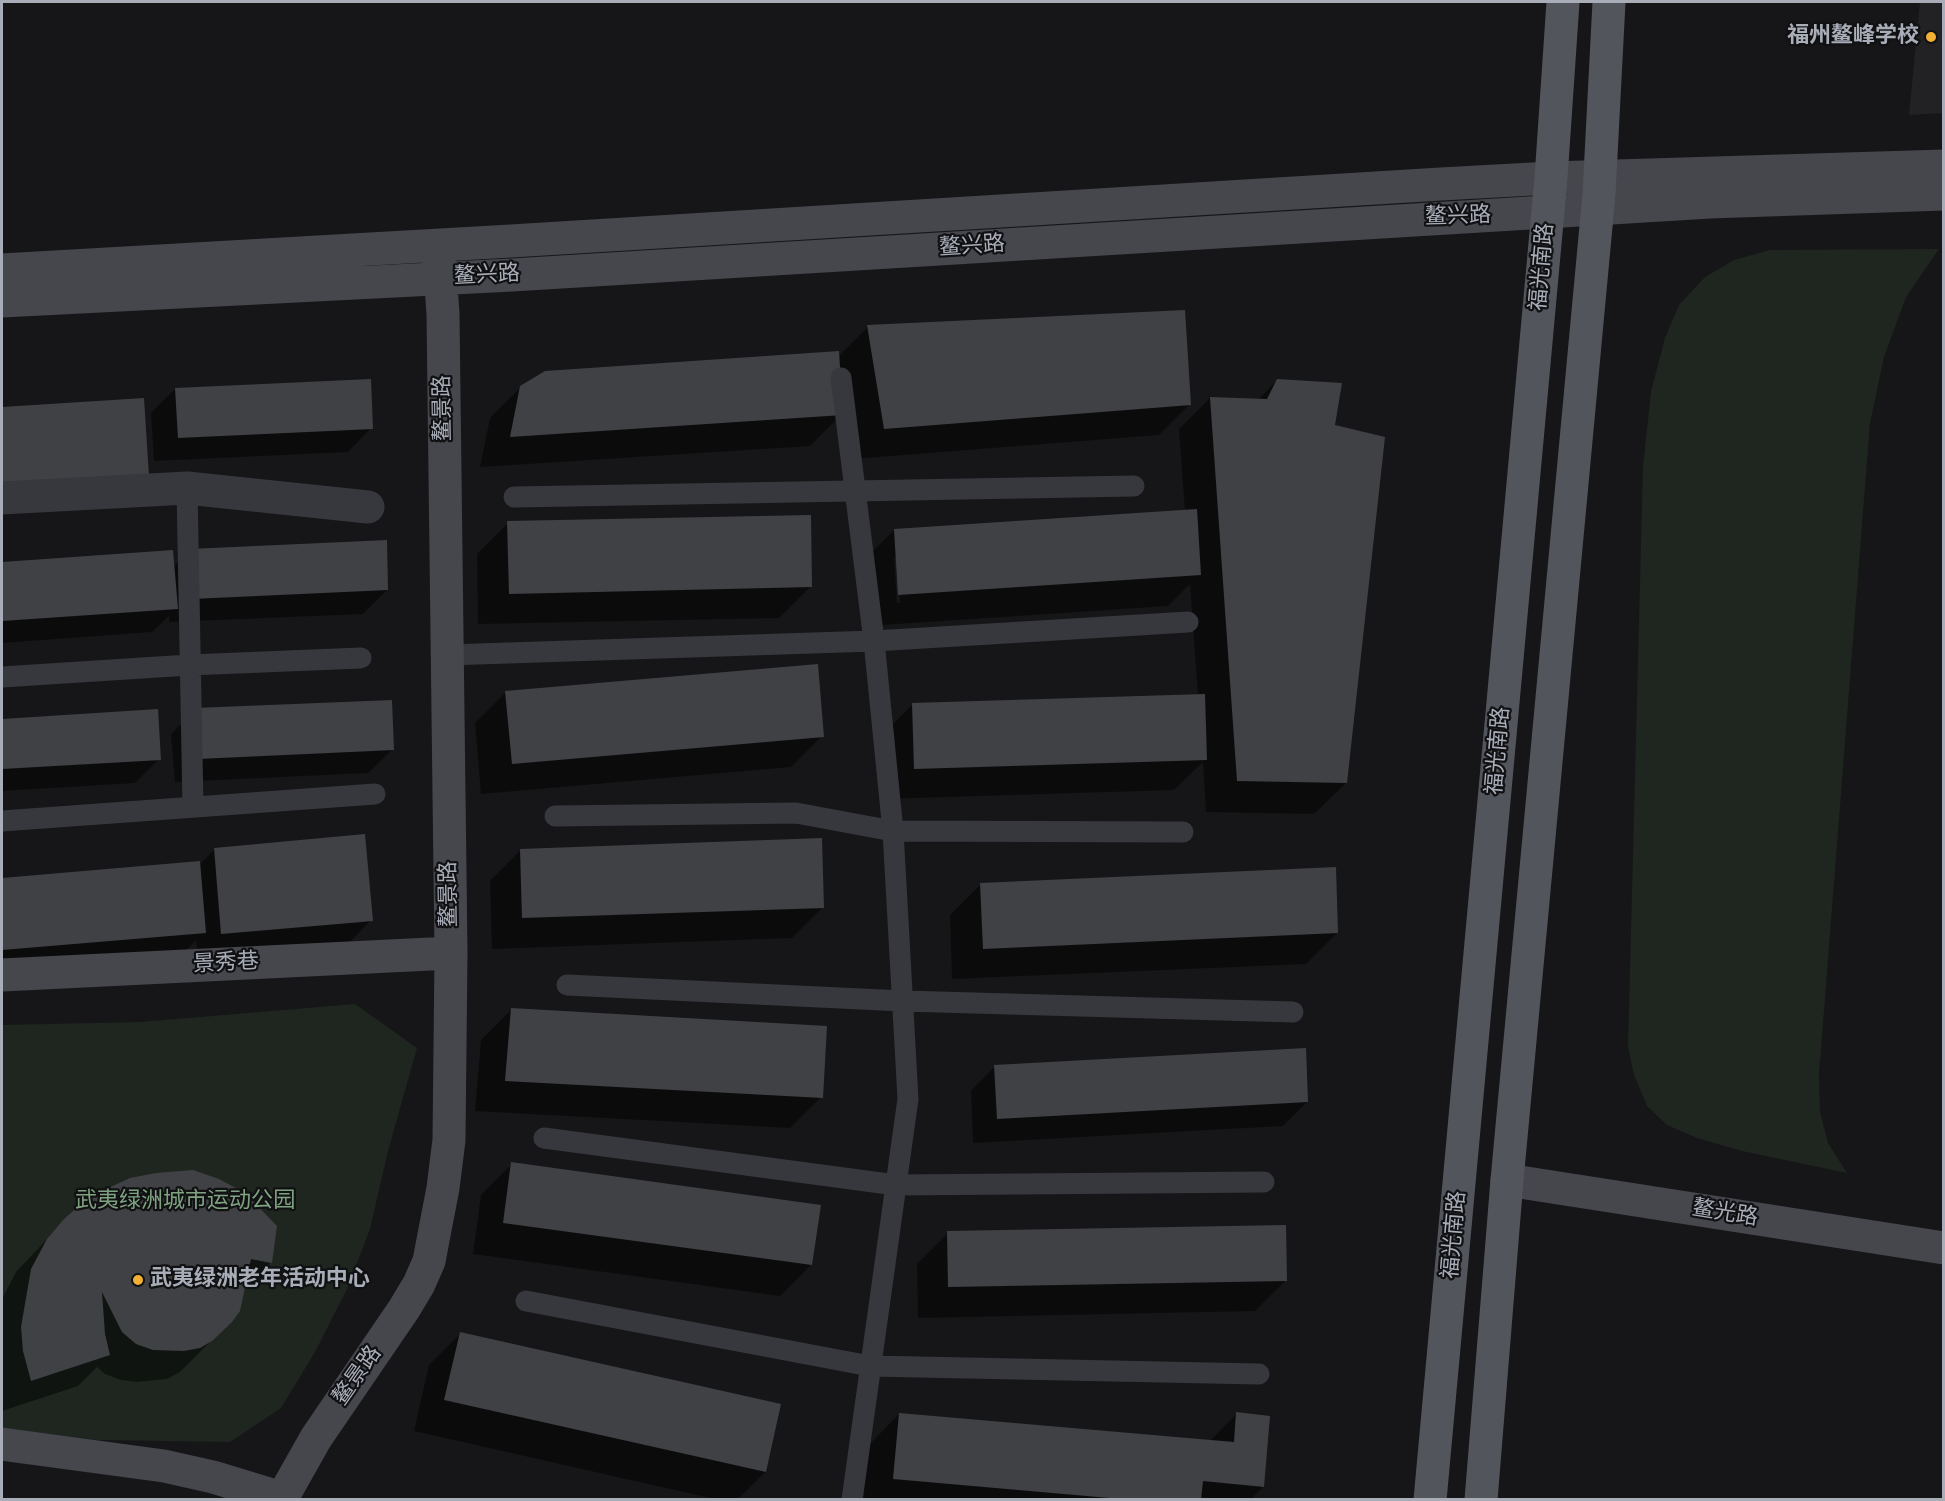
<!DOCTYPE html>
<html>
<head>
<meta charset="utf-8">
<style>
  body { margin:0 }
  #map { position:relative; width:1945px; height:1501px; overflow:hidden; background:#161618; font-family:Jost,sans-serif }
  canvas { display:block }
  .frame { position:absolute; inset:0; border:3px solid #a8adb8; pointer-events:none }
</style>
</head>
<body>
<div id="map">
<canvas width="1945" height="1501"></canvas>
<div class="frame"></div>
</div>
<script>
const c = document.querySelector('canvas').getContext('2d');
c.lineJoin = 'round';
function fillPath(path, color) { c.fillStyle = color; c.fill(path, 'evenodd'); }
const poly = rows => new Path2D(rows.map(r => 'M' + r).join(''));
function strokePath(path, color, width, dash) { c.strokeStyle = color; c.lineWidth = width; c.lineCap = dash ? 'butt' : 'round'; c.setLineDash(dash || []); c.stroke(path); }
function label(font, color, halo, rows, align = 'center') {
  c.font = font + ' Jost,"Noto Sans SC",sans-serif'; c.lineWidth = 4.5; c.setLineDash([]); c.textBaseline = 'middle'; c.strokeStyle = halo; c.fillStyle = color; for (const [text, x, y, turn = 0] of rows) {
    c.save(); c.translate(x, y); c.rotate((+turn || 0) * Math.PI / 180); c.textAlign = isNaN(turn) ? turn : align; if (halo) c.strokeText(text, 0, 0); c.fillText(text, 0, 0); c.restore();
  }
}
fillPath(poly([
  [1920,2,1943,2,1943,113,1909,115]
]), '#222225');
fillPath(poly([
  [1939,249,1906,297,1884,357,1870,423,1819,1074,1820,1112,1828,1143,1847,1173,1742,1151,1697,1138,1667,1125,1647,1106,1634,1075,1628,1047,1643,467,1651,392,1665,338,1679,305,1705,277,1734,260,1770,250],
  [355,1004,417,1048,388,1151,370,1229,347,1289,315,1352,281,1408,230,1442,97,1440,2,1428,2,1025,141,1022]
]), '#1e261f');
fillPath(poly([
  [868,327,1190,404,1159,435,853,459,841,415,810,446,480,467,490,418,521,387,838,357],
  [1277,380,1334,427,1346,783,1314,814,1206,812,1203,762,1174,790,884,799,882,735,913,704,1198,696,1190,584,1168,606,867,626,863,561,894,530,1185,512,1179,429,1210,398,1258,400],
  [894,557,897,557,900,603,897,603],
  [175,389,371,428,348,452,154,461,151,413],
  [142,399,116,507,2,515,2,409],
  [508,523,811,586,779,618,478,624,477,554],
  [190,550,387,590,363,614,169,622,169,616,152,632,2,643,2,564,172,551,173,567],
  [506,692,822,736,791,767,481,794,475,723],
  [195,710,392,750,368,773,175,782,171,734],
  [156,711,159,759,135,783,2,791,2,720],
  [215,849,371,920,348,944,198,957,196,940,181,956,2,971,2,880,198,863,199,865],
  [521,850,823,907,792,938,492,949,490,881],
  [981,884,1337,933,1306,964,952,979,950,915],
  [512,1009,821,1097,790,1128,475,1111,481,1040],
  [994,1067,1307,1102,1283,1126,973,1143,971,1091],
  [512,1164,811,1265,780,1296,473,1254,481,1195],
  [65,1220,270,1263,243,1291,231,1321,180,1372,167,1379,137,1382,121,1380,105,1374,97,1367,78,1386,2,1411,2,1299,16,1272],
  [948,1233,1286,1280,1255,1311,918,1318,917,1264],
  [460,1334,765,1472,737,1500,719,1500,414,1431,429,1365],
  [899,1414,1209,1442,1236,1414,1263,1487,1250,1500,863,1500,868,1446]
]), '#0007');
fillPath(poly([
  [1185,310,1191,405,884,429,867,325],
  [839,351,843,415,510,437,520,386,545,371],
  [371,379,373,429,178,438,175,388],
  [1277,379,1342,383,1335,425,1385,437,1347,783,1237,781,1210,397,1267,399],
  [144,398,149,476,2,486,2,407],
  [1197,509,1201,575,898,595,894,529],
  [811,515,812,587,509,594,507,521],
  [387,540,388,590,192,599,190,549],
  [173,550,178,609,2,621,2,562],
  [818,664,824,737,512,764,505,691],
  [1205,694,1207,760,914,769,912,703],
  [392,700,394,750,198,759,195,708],
  [158,709,161,760,2,769,2,719],
  [365,834,373,921,221,934,214,848],
  [822,838,824,908,522,918,520,849],
  [200,861,206,933,2,950,2,878],
  [1336,867,1338,933,983,949,980,883],
  [511,1008,827,1026,823,1098,505,1081],
  [1306,1048,1308,1102,997,1119,994,1065],
  [511,1162,821,1205,812,1265,503,1223],
  [193,1170,219,1179,245,1193,277,1226,272,1263,251,1259,240,1311,232,1322,212,1341,200,1348,184,1351,153,1350,136,1344,122,1332,102,1292,105,1334,110,1355,31,1381,23,1351,21,1327,31,1269,47,1239,64,1219,81,1204,106,1189,130,1178,156,1173],
  [1286,1225,1287,1281,948,1287,947,1231],
  [460,1332,781,1404,766,1472,444,1400],
  [1236,1412,1270,1416,1264,1487,1203,1481,1201,1500,1132,1500,893,1479,899,1413,1234,1442]
]), '#404145');
strokePath(poly([
  [841,378,874,641,893,831,908,1099,852,1500],
  [187,488,193,807],
  [514,497,1134,486],
  [447,655,874,641,1188,622],
  [2,677,189,665,361,658],
  [555,816,796,813,893,831,1183,832],
  [2,821,375,794],
  [567,985,903,1001,1293,1012],
  [544,1138,896,1185,1264,1182],
  [526,1301,870,1366,1259,1374]
]), '#37383d', 21);
strokePath(poly([
  [2,498,187,488,368,507]
]), '#37383d', 33);
strokePath(poly([
  [2,270,511,241,1441,184,1551,178,1944,166],
  [2,301,512,275,1710,202,1944,194],
  [2,975,451,953],
  [1507,1180,1944,1248],
  [2,1444,164,1466,213,1477,282,1498],
  [281,1500,316,1438,404,1309,419,1284,429,1261,443,1188,449,1140,451,953,443,314,439,256]
]), '#45474d', 33);
strokePath(poly([
  [1430,1500,1551,178,1563,2],
  [1481,1500,1507,1180,1599,194,1609,2]
]), '#53555c', 33);
for (const [x, y, r, color] of [
  [1931,37,6,"#f2b134"],
  [138,1280,6,"#f2b134"]
]) { const dot = new Path2D(); dot.arc(x, y, r, 0, 2 * Math.PI); c.fillStyle = color; c.fill(dot); strokePath(dot, '#111113', 2); }
label('bold 22px', '#a8adb8', '#111113', [
  ["福州鳌峰学校",1919,37],
  ["武夷绿洲老年活动中心",150,1280,"left"]
], 'right');
label('22px', '#a8adb8', '#111113', [
  ["鳌兴路",1458,217,-2],
  ["鳌兴路",972,247,-4],
  ["福光南路",1543,267,-85],
  ["鳌兴路",487,276,-3],
  ["鳌景路",444,408,-91],
  ["福光南路",1499,751,-85],
  ["鳌景路",450,894,-91],
  ["景秀巷",226,964,-3],
  ["鳌光路",1725,1214,9],
  ["福光南路",1455,1235,-85],
  ["鳌景路",358,1376,-55]
]);
label('22px', '#7fa381', '#111113', [
  ["武夷绿洲城市运动公园",185,1202]
]);
</script>
</body>
</html>
